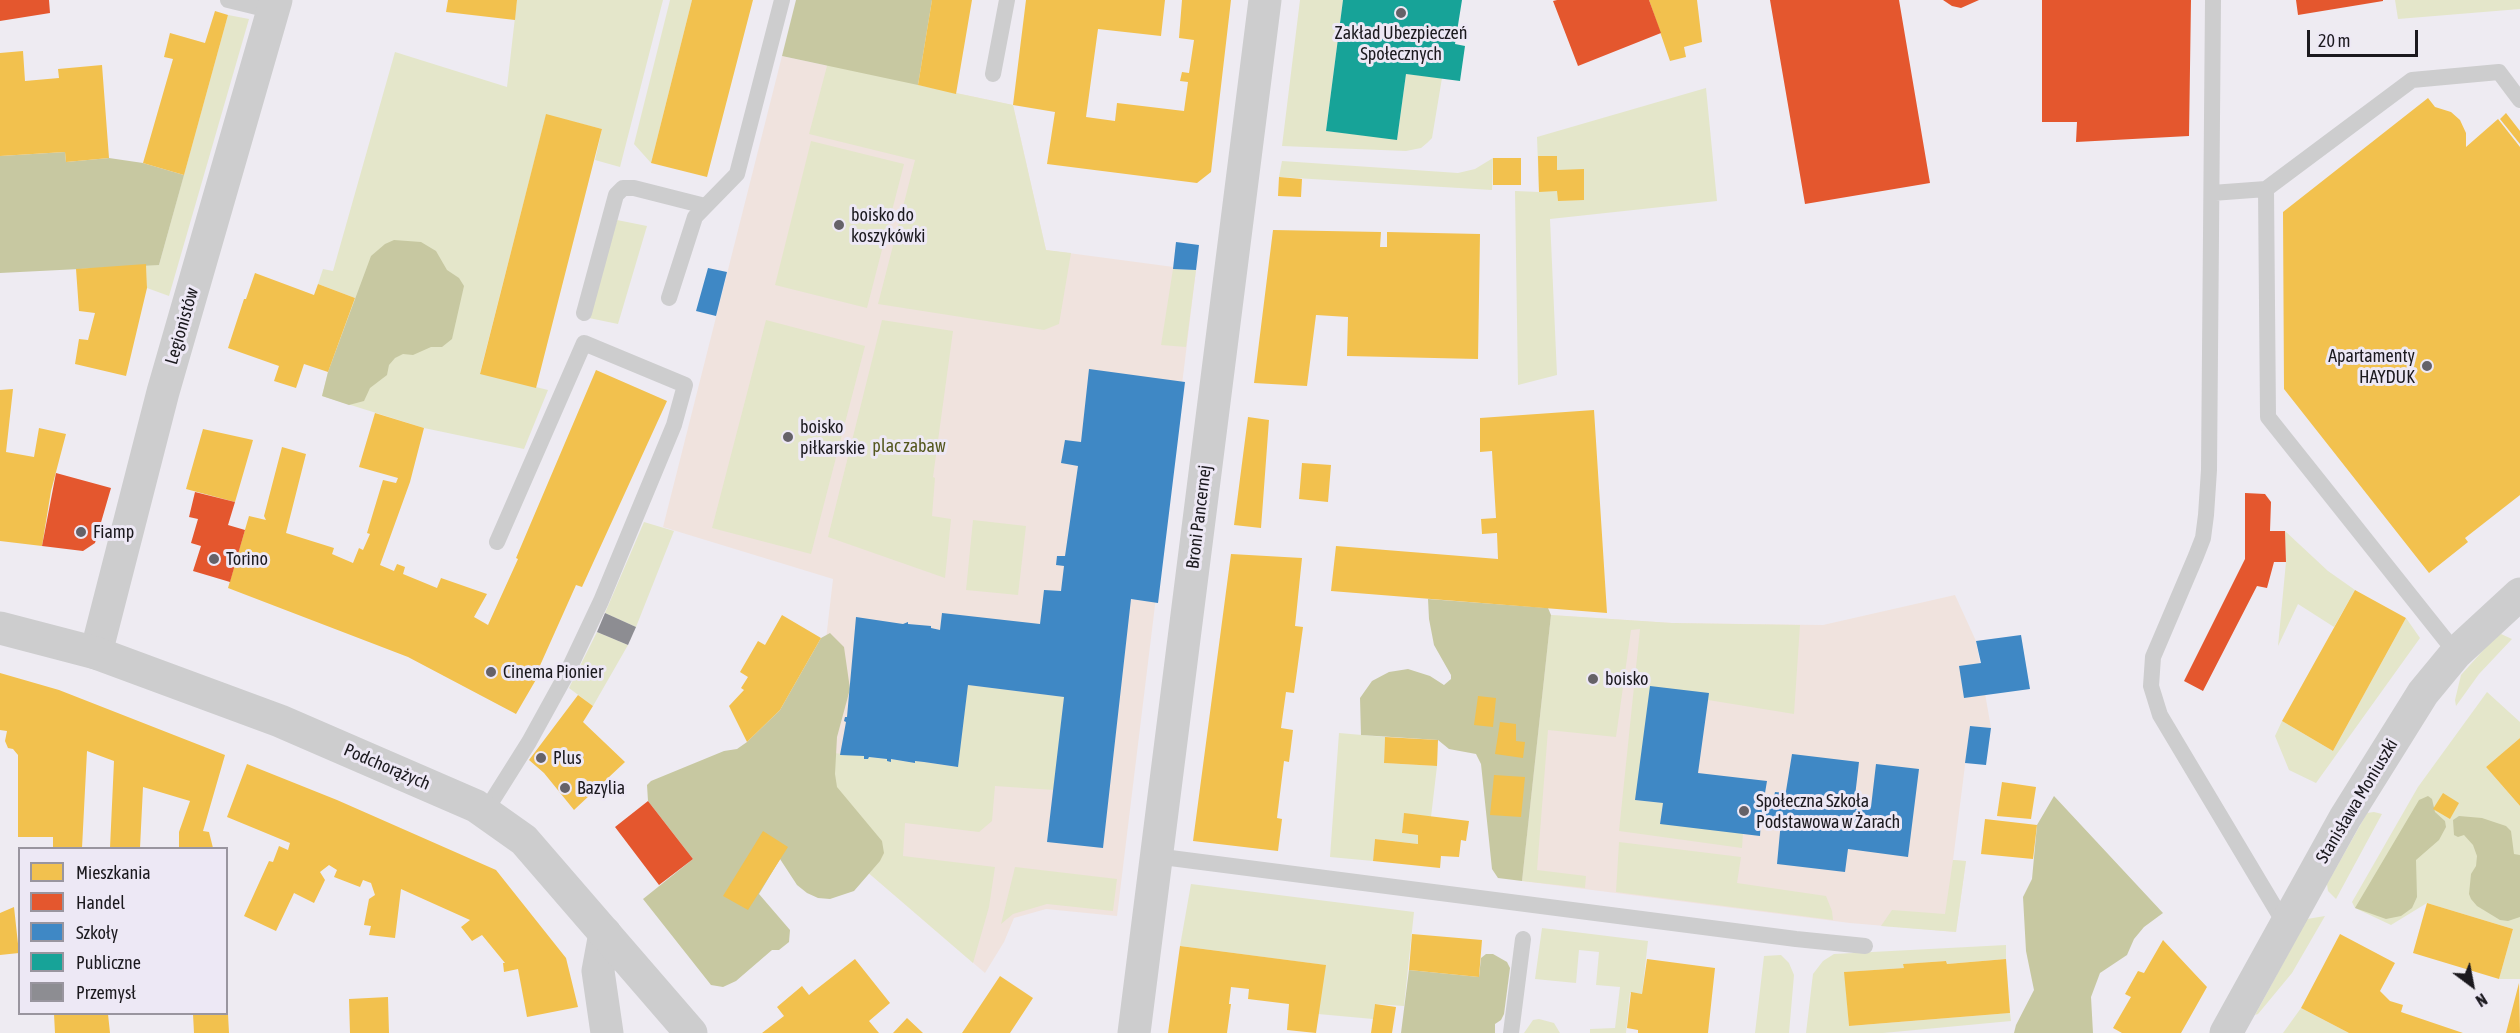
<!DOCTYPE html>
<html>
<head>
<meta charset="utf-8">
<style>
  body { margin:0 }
  #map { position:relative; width:2520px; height:1033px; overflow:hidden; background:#eeebf2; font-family:"Asap Condensed",sans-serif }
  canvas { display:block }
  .legend { position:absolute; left:18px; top:847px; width:210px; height:168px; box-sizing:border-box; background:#ede8f5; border:2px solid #99959f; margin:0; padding:8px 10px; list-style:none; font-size:18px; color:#1b191e }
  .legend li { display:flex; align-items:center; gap:12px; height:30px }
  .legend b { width:30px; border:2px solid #99959f }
  .north { position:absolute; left:2442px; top:955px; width:60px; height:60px; -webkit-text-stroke:4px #ede8f5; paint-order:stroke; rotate:148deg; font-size:16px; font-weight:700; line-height:24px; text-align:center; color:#1b191e }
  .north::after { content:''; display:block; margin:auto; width:21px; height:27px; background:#1b191e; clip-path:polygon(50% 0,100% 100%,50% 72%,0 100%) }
  .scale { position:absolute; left:2307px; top:30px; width:111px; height:27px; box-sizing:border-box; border:3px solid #1b191e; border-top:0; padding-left:8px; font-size:18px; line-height:21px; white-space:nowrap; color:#1b191e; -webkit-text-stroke:4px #ede8f5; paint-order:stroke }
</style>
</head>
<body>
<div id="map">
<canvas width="2520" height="1033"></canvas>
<ul class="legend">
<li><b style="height:16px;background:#f2c14e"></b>Mieszkania</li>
<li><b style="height:16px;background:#e4572e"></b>Handel</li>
<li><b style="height:16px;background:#3f88c5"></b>Szkoły</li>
<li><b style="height:16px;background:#17a398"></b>Publiczne</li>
<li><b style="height:16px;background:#8d8d92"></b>Przemysł</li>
</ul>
<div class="north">N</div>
<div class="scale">20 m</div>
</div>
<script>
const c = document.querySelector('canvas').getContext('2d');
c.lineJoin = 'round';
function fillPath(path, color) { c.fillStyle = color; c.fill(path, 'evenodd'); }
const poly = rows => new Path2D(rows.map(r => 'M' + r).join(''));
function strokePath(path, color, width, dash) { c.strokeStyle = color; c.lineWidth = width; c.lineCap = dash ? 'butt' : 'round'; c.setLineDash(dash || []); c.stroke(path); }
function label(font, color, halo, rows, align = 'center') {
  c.font = font + ' "Asap Condensed",sans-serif'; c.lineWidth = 6; c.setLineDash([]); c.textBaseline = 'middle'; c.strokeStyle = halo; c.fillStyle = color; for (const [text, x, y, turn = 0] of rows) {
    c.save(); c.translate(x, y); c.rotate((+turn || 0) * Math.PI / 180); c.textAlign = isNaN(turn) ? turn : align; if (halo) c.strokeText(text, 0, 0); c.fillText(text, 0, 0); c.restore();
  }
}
fillPath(poly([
  [782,56,1013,105,1046,250,1196,270,1117,916,1046,909,1014,918,1004,942,985,973,800,814,813,751,833,579,663,527],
  [1955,595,1976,641,1991,728,1970,726,1953,860,1966,861,1956,932,1850,923,1522,881,1551,615,1672,623,1823,625]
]), '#f0e3de');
fillPath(poly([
  [517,0,663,0,620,167,595,160,602,129,546,115,480,373,548,390,524,449,424,428,322,396,328,372,355,298,318,284,323,269,333,271,395,52,507,87],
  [670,0,692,0,651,163,634,144],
  [796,0,932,0,918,85,1013,105,1046,250,1071,253,1059,324,1044,330,878,304,915,160,809,134,827,66],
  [1300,0,1343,0,1326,131,1397,139,1406,74,1442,78,1432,138,1427,143,1421,148,1406,151,1282,146],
  [2395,0,2520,0,2520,9,2398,19],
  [228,15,249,19,169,296,147,288,146,264,159,265],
  [1706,88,1717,201,1550,219,1557,375,1518,385,1515,191,1539,192,1537,137],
  [811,141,904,164,867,308,775,285],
  [1493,158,1492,190,1279,177,1282,161,1458,173,1475,169],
  [617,220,647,226,618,324,589,318],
  [1173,269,1196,270,1186,347,1161,345],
  [766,320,865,346,811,554,712,528],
  [882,320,953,331,933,477,935,478,932,516,951,519,945,578,828,537],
  [973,520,1026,526,1018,595,966,590],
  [644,522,674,531,636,627,605,613],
  [2285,531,2328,571,2355,590,2334,627,2298,604,2278,646,2286,562],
  [1551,615,1672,623,1800,625,1794,714,1708,700,1635,800,1663,803,1660,823,1743,833,1742,848,1619,831,1640,629,1631,630,1616,737,1548,730,1537,870,1586,876,1585,888,1522,881],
  [2406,618,2420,638,2316,783,2289,770,2275,736,2282,721,2333,751],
  [597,632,628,645,593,706,569,688],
  [2501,634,2512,639,2479,674,2456,706,2455,700,2461,675,2496,636],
  [968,685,1064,697,1054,790,995,786,992,821,979,832,905,823,903,856,995,867,989,907,973,963,800,814,813,751,864,756,868,759,869,757,887,759,891,762,891,759,915,763,915,761,924,762,957,767],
  [2487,692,2520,722,2520,738,2486,767,2520,806,2520,979,2499,979,2513,929,2427,903,2391,925,2355,908,2352,902,2418,787],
  [1339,733,1385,737,1384,763,1437,766,1431,817,1404,814,1402,833,1418,835,1418,844,1375,839,1373,861,1330,857],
  [2374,812,2382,814,2336,899,2328,891,2327,884,2367,813],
  [1619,842,1741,857,1737,883,1826,896,1832,911,1833,920,1616,892],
  [1953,860,1966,861,1956,932,1881,926,1892,910,1945,914],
  [1015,867,1117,879,1113,911,1047,904,1013,914,1001,924],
  [1191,884,1414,912,1404,1006,1375,1004,1373,1019,1318,1014,1325,965,1180,946],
  [2325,916,2292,973,2258,1014,2255,1015,2307,919],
  [1542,928,1648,941,1642,994,1630,993,1626,1033,1590,1033,1590,1029,1615,1028,1620,987,1596,985,1599,952,1579,950,1576,983,1535,979],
  [2006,945,2006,959,1947,964,1946,961,1904,964,1904,968,1845,972,1849,1026,2010,1013,2011,1021,1883,1033,1806,1033,1813,974,1823,961,1834,954],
  [1781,955,1789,963,1794,975,1789,1033,1755,1033,1764,956],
  [2301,1008,2349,1033,2283,1033],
  [1539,1019,1554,1023,1560,1033,1524,1033,1533,1020]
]), '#e4e6ca');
fillPath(poly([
  [796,0,932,0,918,85,782,56],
  [65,152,66,162,109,158,143,163,184,175,159,265,0,273,0,156],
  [394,240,421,242,436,251,447,270,459,278,464,286,452,339,442,347,431,347,413,355,403,354,395,358,389,365,387,375,370,388,364,401,349,405,322,396,328,372,371,256,385,244],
  [1428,599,1548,608,1551,615,1522,881,1498,878,1492,869,1481,764,1476,754,1449,749,1438,740,1361,735,1360,698,1372,681,1389,672,1408,669,1430,676,1444,685,1451,679,1451,675,1434,645,1429,619],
  [830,633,844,647,850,689,837,737,835,774,837,787,882,841,884,853,880,861,854,891,830,899,818,898,807,893,797,885,780,859,759,894,790,930,789,942,779,950,772,950,736,981,723,987,711,985,643,899,693,859,648,801,647,785,651,781,724,751,737,749,747,742,780,710,821,638],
  [2054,796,2163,913,2144,927,2134,939,2127,955,2100,973,2091,997,2093,1033,2014,1033,2016,1025,2034,990,2026,951,2023,897,2032,879,2037,825],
  [2428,796,2432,799,2435,812,2445,821,2446,827,2439,840,2416,860,2417,897,2412,908,2401,916,2386,919,2355,908,2419,800],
  [2459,816,2482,818,2506,826,2511,831,2514,854,2520,855,2520,917,2508,921,2500,920,2477,906,2471,899,2469,894,2471,874,2476,866,2477,856,2473,845,2464,835,2458,837,2454,835,2453,820],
  [1486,954,1493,954,1507,962,1510,968,1504,1014,1501,1020,1495,1024,1495,1033,1401,1033,1409,970,1479,977,1481,958]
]), '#c7c8a1');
fillPath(poly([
  [448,0,517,0,515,20,446,12],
  [692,0,753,0,707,177,651,163],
  [932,0,972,0,956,94,918,85],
  [1026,0,1165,0,1161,36,1098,29,1086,117,1115,121,1117,103,1184,111,1188,82,1180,81,1182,72,1189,73,1194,40,1179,38,1182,0,1231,0,1211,172,1197,183,1047,164,1055,112,1013,105],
  [1649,0,1697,0,1702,42,1684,47,1686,57,1670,61],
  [215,11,228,15,184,175,143,163,173,59,164,57,170,33,205,43],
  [23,51,25,81,59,78,58,69,102,65,109,158,66,162,65,152,0,156,0,53],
  [2428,98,2435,107,2451,112,2460,120,2466,133,2466,147,2498,119,2520,147,2520,495,2465,538,2468,542,2429,573,2284,389,2283,212],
  [2506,113,2520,131,2520,144,2500,119],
  [546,114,602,129,536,388,480,374],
  [1538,156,1557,156,1557,170,1584,169,1584,200,1558,201,1557,191,1539,192],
  [1493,158,1521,158,1521,185,1493,185],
  [1279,177,1302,179,1301,197,1278,196],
  [1273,230,1381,232,1380,247,1387,247,1387,232,1480,234,1478,359,1347,356,1348,317,1316,315,1307,386,1254,383],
  [146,264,147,288,126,376,75,364,79,339,88,340,95,313,79,311,76,269],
  [255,273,314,295,318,284,355,298,328,372,304,364,296,388,274,381,279,366,228,348,244,299,246,299],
  [596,370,667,401,582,587,576,585,538,670,541,671,516,714,408,657,228,588,249,516,266,520,264,516,282,447,306,454,286,533,334,548,332,554,353,563,359,548,363,550,370,534,367,533,383,480,396,483,398,478,359,467,375,413,424,428,410,482,380,565,394,571,397,564,405,567,403,574,437,588,441,578,487,594,474,617,488,625,518,559,516,558],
  [13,389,6,452,34,457,39,428,66,434,51,491,42,546,0,541,0,390],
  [1594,410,1607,613,1331,591,1336,546,1498,559,1497,533,1482,534,1481,519,1496,518,1492,451,1480,452,1480,418],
  [1248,417,1269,420,1261,528,1234,525],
  [203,429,253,440,235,502,186,489],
  [1302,463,1331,465,1328,502,1299,499],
  [1231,554,1302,558,1295,626,1303,627,1294,693,1286,692,1281,728,1293,730,1289,762,1284,761,1277,818,1282,819,1278,851,1193,841],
  [2355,590,2406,618,2333,751,2282,721],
  [782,615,821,638,780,710,747,742,729,706,744,690,741,688,748,677,740,672,758,641,765,645],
  [0,673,59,690,225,755,203,831,209,832,213,848,179,848,179,832,190,801,143,787,140,848,110,848,114,761,87,751,82,848,53,848,53,837,18,837,18,755,13,749,8,748,5,741,7,731,0,730],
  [578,695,593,706,583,722,625,762,574,810,544,773,529,760],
  [1478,696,1496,698,1493,727,1474,725],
  [1500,722,1516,724,1516,741,1525,742,1523,758,1495,754],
  [1385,737,1438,740,1437,766,1384,763],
  [2520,738,2520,806,2486,767],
  [247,764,337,800,496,870,566,958,578,1007,527,1017,518,969,504,972,503,963,505,963,482,935,472,941,461,927,470,920,401,889,395,938,369,935,371,926,364,925,369,899,375,895,371,883,363,880,360,887,334,877,337,870,329,865,320,872,325,880,314,903,294,893,276,931,244,916,269,861,273,862,279,846,288,850,290,843,227,817],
  [1494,775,1525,777,1521,817,1490,815],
  [2002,782,2036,787,2031,819,1997,816],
  [2443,793,2459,803,2450,819,2433,809],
  [1404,813,1469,821,1466,841,1461,840,1459,857,1441,856,1440,868,1373,861,1375,839,1418,844,1418,835,1402,833],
  [1985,819,2037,825,2033,859,1981,854],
  [763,831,788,847,748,910,723,896],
  [2427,903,2513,929,2499,979,2413,953],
  [14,907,19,953,0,955,0,913],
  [1412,934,1482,940,1479,977,1409,970],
  [2340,934,2395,963,2380,991,2390,1001,2403,1005,2401,1012,2463,1033,2349,1033,2301,1008],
  [2163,940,2207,987,2181,1033,2122,1033,2113,1028,2131,997,2125,994,2138,971,2144,973],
  [1180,946,1326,965,1316,1033,1287,1030,1289,1004,1248,999,1249,989,1231,987,1229,1004,1231,1004,1227,1033,1168,1033],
  [855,959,890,1003,869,1021,879,1033,762,1033,784,1016,777,1007,802,986,809,995],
  [1647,959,1715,968,1708,1033,1638,1033,1638,1030,1627,1028,1631,992,1642,994],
  [2006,959,2010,1013,1849,1026,1844,972,1904,968,1903,964,1946,961,1947,964],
  [1000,976,1033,998,1010,1033,962,1033],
  [2519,983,2520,1033,2506,1033],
  [388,997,389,1033,350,1033,349,999],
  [1375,1004,1396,1007,1392,1033,1371,1033],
  [54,1014,108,1014,110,1033,55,1033],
  [193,1014,228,1014,229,1033,194,1033],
  [907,1018,923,1033,893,1033]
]), '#f2c14e');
fillPath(poly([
  [0,0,49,0,50,13,0,21],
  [1557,0,1649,0,1661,33,1578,66,1553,1],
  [1770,0,1899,0,1930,183,1805,204],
  [1943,0,1979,0,1961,8,1952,6],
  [2042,0,2191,0,2189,136,2076,142,2077,122,2042,122],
  [2296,0,2383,0,2383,1,2298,15],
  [56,473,111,488,95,543,83,551,42,546],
  [195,492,235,502,228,525,245,530,230,582,193,571,201,546,191,543,198,519,189,517],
  [2245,493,2265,494,2271,502,2270,531,2285,531,2286,562,2274,562,2267,588,2257,586,2203,691,2184,681,2245,559],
  [648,801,693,859,659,885,615,827]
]), '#e4572e');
fillPath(poly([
  [1176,242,1199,245,1196,270,1173,269],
  [708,268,727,272,716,316,696,311],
  [1089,369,1185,382,1158,603,1131,599,1103,848,1047,842,1064,697,968,685,958,767,924,762,915,761,915,763,891,759,891,762,887,761,887,759,869,757,868,759,864,759,864,756,840,755,846,722,844,721,845,717,847,717,856,617,903,624,908,622,908,624,931,626,931,628,940,630,942,613,1040,624,1044,590,1061,591,1064,566,1056,565,1057,556,1065,556,1078,466,1061,463,1065,440,1081,442],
  [2021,635,2030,689,1964,698,1959,666,1981,663,1976,641],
  [1650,686,1709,693,1698,773,1767,781,1764,799,1773,801,1775,792,1785,793,1786,791,1792,754,1859,762,1854,805,1871,807,1876,764,1919,769,1908,857,1848,849,1845,872,1777,864,1781,821,1761,819,1760,836,1660,824,1663,803,1635,800],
  [1970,726,1991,728,1986,765,1965,763]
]), '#3f88c5');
fillPath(poly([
  [1343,0,1462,0,1455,44,1465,46,1460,81,1406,74,1397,140,1326,131]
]), '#17a398');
fillPath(poly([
  [605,613,636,627,628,645,597,632]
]), '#8d8d92');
strokePath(poly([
  [228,0,273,11],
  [2213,0,2209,470,2206,515,2203,538,2196,556,2153,657,2151,686,2160,715,2286,926],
  [993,74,1007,0],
  [2212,193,2266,189],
  [669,298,695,217,737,174,782,0],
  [584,313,616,195,623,188,634,188,705,206],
  [2456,653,2268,417,2266,189,2412,80,2499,72,2520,100],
  [485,812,529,742,567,673,601,601,674,425,685,385,584,343,497,542],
  [1155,856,1796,939,1865,946],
  [1511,1033,1523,939]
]), '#cdcdce', 16);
strokePath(poly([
  [96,653,163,392,276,0],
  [605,933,598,971,607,1033],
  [1134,1033,1265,0]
]), '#cdcdce', 33);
strokePath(poly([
  [0,628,96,653,280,721,476,806,524,840,691,1033],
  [2226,1033,2345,818,2423,693,2456,653,2520,594]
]), '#cdcdce', 33);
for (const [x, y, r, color] of [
  [1401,13,6,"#656268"],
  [839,225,6,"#656268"],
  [2427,366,6,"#656268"],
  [788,437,6,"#656268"],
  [81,532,6,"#656268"],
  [214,559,6,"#656268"],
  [491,672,6,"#656268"],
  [1593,679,6,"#656268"],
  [541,758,6,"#656268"],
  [565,788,6,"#656268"],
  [1744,811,6,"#656268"]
]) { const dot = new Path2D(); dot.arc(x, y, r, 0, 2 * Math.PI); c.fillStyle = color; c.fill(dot); strokePath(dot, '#ede8f5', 2); }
label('18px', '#1b191e', '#ede8f5', [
  ["Zakład Ubezpieczeń",1401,33,"center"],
  ["Społecznych",1401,54,"center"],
  ["boisko do",851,215],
  ["koszykówki",851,236],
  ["Apartamenty",2415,356,"right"],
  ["HAYDUK",2415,377,"right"],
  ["boisko",800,427],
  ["piłkarskie",800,448],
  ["Fiamp",93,532],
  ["Torino",226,559],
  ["Cinema Pionier",503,672],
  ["boisko",1605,679],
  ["Plus",553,758],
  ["Bazylia",577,788],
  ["Społeczna Szkoła",1756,801],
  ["Podstawowa w Żarach",1756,822]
], 'left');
label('18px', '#1b191e', '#ede8f5', [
  ["Legionistów",182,326,-74],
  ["Broni Pancernej",1199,517,-83],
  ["Podchorążych",387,767,23],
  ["Stanisława Moniuszki",2357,801,-59]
]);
label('18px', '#55581f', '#ede8f5', [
  ["plac zabaw",909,446]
]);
</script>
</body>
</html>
